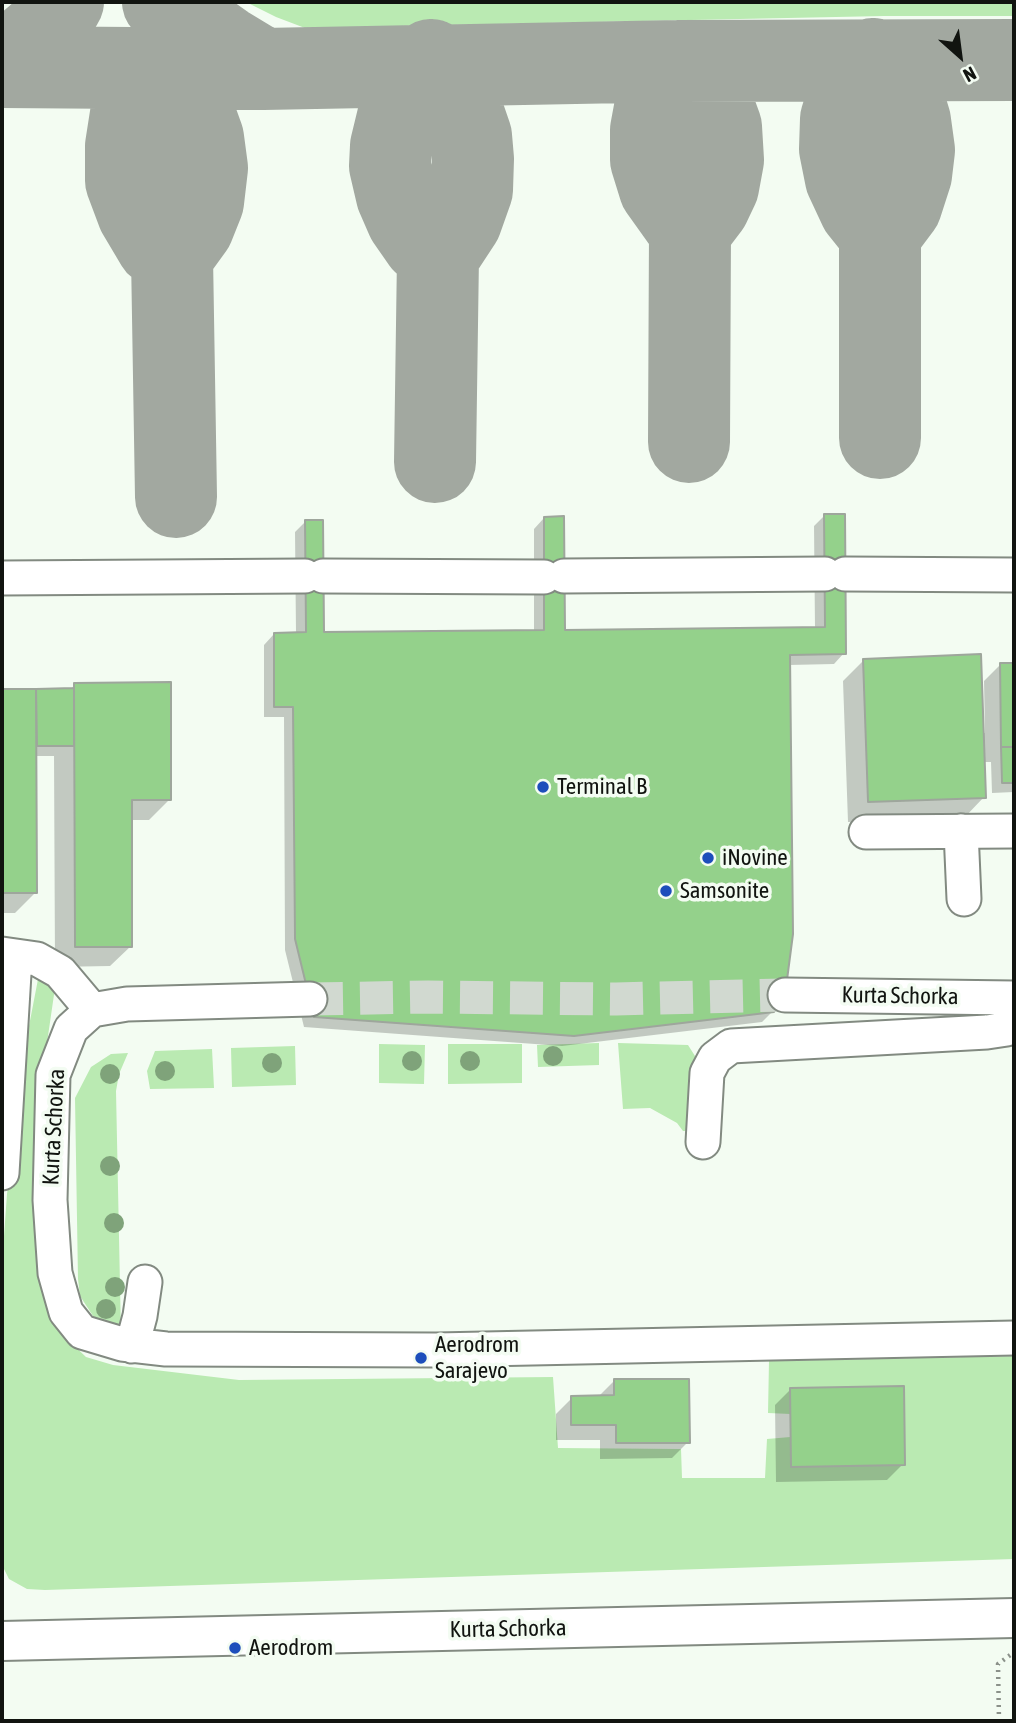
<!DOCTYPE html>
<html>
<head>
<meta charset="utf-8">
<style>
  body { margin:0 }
  #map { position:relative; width:1016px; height:1723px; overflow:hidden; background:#f3fcf2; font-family:"Asap Condensed",sans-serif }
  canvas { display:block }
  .frame { position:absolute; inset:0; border:4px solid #111410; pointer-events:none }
  .north { position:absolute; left:925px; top:21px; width:70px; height:70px; -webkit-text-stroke:5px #f3fcf2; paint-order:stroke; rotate:152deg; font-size:19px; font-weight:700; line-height:28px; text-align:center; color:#111410 }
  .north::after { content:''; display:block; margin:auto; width:24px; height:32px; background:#111410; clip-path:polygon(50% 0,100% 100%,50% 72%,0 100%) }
</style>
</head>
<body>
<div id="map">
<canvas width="1016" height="1723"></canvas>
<div class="frame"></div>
<div class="north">N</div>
</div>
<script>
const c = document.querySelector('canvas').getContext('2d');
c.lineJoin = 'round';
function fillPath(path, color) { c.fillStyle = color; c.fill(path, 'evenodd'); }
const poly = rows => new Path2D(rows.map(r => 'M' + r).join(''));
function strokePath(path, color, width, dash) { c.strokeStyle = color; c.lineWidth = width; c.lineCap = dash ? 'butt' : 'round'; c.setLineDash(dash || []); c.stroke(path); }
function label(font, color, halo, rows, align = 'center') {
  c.font = font + ' "Asap Condensed",sans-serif'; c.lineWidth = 7; c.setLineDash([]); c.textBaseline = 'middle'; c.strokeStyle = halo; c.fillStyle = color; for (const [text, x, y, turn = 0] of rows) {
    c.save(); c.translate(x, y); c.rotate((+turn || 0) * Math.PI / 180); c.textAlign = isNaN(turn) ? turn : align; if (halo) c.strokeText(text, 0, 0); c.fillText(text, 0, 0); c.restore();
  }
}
fillPath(poly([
  [246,2,1014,2,1014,16,884,16,305,28,276,17],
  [39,974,56,981,34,1132,45,1303,62,1334,86,1357,113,1365,239,1380,553,1377,558,1448,681,1449,682,1478,765,1478,767,1439,790,1437,792,1467,905,1465,904,1386,791,1388,790,1414,768,1413,769,1361,1014,1356,1014,1559,45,1590,27,1589,9,1579,2,1565,2,1264,7,1194,29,1026],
  [599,1043,599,1065,538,1067,537,1045],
  [618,1043,688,1045,695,1056,696,1067,693,1131,683,1131,677,1123,650,1108,623,1109],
  [379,1044,425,1045,424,1084,379,1083],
  [448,1044,522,1044,522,1083,448,1084],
  [295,1046,296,1085,232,1087,231,1048],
  [212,1049,214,1088,150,1089,147,1071,155,1051],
  [128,1053,119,1074,116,1091,121,1334,95,1319,80,1296,78,1279,75,1098,91,1067,111,1054]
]), '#baeab2');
fillPath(poly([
  [825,515,844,653,834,664,789,665,773,1011,762,1022,562,1046,304,1027,285,950,284,717,264,717,264,645,274,634,296,634,295,532,305,522,322,634,534,632,534,529,544,518,563,632,815,629,814,526],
  [864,660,982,733,985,733,984,681,1000,665,1014,665,1014,792,992,793,991,762,983,762,984,797,964,818,848,822,843,681],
  [75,685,170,799,149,820,130,820,131,946,110,966,55,967,54,756,35,756,36,892,15,913,2,913,2,691,69,690],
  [614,1381,688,1442,672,1458,600,1459,600,1440,556,1440,556,1414,572,1398,598,1397],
  [791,1389,903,1464,887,1480,776,1482,775,1405]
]), '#0003');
strokePath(poly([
  [163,2,225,46,263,69],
  [873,59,890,71,900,88,910,121,914,150,911,175,901,206,880,234,860,209,846,179,840,149,841,119,851,87,860,70,873,59],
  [431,60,441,70,460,104,471,136,473,159,472,190,461,221,438,256,423,242,407,219,397,196,390,166,391,146,399,113,411,84,431,60],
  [2,66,42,32,63,2],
  [2,67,263,69,679,61,1014,60],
  [157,68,180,91,194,113,203,138,207,168,203,202,193,227,172,256,157,245,138,213,126,181,126,146,131,114,141,91,157,68],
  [880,234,880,438],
  [172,256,176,497],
  [689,442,690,231,709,206,718,187,723,160,721,127,713,105,694,75,679,61,656,103,651,130,651,160,660,189,690,231],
  [435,462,438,256]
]), '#a2a8a0', 82);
const building = poly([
  [824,514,845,514,846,654,790,655,793,934,785,995,774,1012,574,1036,314,1017,295,939,293,707,274,707,274,633,306,632,305,520,323,520,324,632,544,630,544,517,564,516,565,630,825,627,824,514],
  [981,654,986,798,868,802,863,659,981,654],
  [1000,663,1014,663,1014,747,1001,747,1000,663],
  [171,682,171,800,132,800,132,947,75,947,74,683,171,682],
  [74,688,74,746,37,746,36,689,74,688],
  [2,689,36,689,37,893,2,893,2,689],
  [1001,747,1014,747,1014,783,1002,783,1001,747],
  [614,1379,689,1379,690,1443,616,1443,616,1425,571,1425,571,1396,614,1395,614,1379],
  [904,1386,905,1465,791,1467,790,1388,904,1386]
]);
fillPath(building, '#94d18b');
strokePath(building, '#9ea69c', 2);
strokePath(poly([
  [310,999,428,997,616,999,785,995]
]), '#d1d9d0', 33, [33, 17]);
const minor = poly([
  [845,574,1014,575],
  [323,576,544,577],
  [564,576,825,574],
  [2,578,305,576],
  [961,831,964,899],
  [866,832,1014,831],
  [2,954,37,959,60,972,92,1010],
  [785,995,1014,998],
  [310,999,127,1004,92,1010,71,1029,53,1075,50,1200,55,1273,66,1312,82,1332,122,1344,166,1349,436,1350,1014,1338],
  [703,1142,707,1073,715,1058,731,1046,987,1032,1007,1029,1014,1024],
  [2,1173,15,957],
  [132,1346,140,1316,145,1282]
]);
const major = poly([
  [2,1641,1014,1618]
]);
strokePath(minor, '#828a81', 37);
strokePath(major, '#828a81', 42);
strokePath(poly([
  [999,1721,998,1664,1013,1653]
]), '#8b918a', 4.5, [2, 5]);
strokePath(minor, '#fff', 33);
strokePath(major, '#fff', 38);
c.fillStyle = '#7fa37a';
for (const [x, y] of [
  [553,1056],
  [412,1061],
  [470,1061],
  [272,1063],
  [165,1071],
  [110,1074],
  [110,1166],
  [114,1223],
  [115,1287],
  [106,1309]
]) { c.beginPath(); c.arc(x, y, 10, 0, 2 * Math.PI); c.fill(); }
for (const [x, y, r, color] of [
  [543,787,7,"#1d4ebb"],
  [708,858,7,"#1d4ebb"],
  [666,891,7,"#1d4ebb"],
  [421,1358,7,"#1d4ebb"],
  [235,1648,7,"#1d4ebb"]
]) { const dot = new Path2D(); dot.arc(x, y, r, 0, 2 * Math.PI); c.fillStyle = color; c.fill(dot); strokePath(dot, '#f3fcf2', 2.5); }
label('23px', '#111410', '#f3fcf2', [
  ["Terminal B",557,787],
  ["iNovine",722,858],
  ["Samsonite",680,891],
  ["Aerodrom",435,1345],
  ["Sarajevo",435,1371],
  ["Aerodrom",249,1648]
], 'left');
label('23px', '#111410', '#f3fcf2', [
  ["Kurta Schorka",900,996,1],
  ["Kurta Schorka",54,1127,-87],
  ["Kurta Schorka",508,1629,-1]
]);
</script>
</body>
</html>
